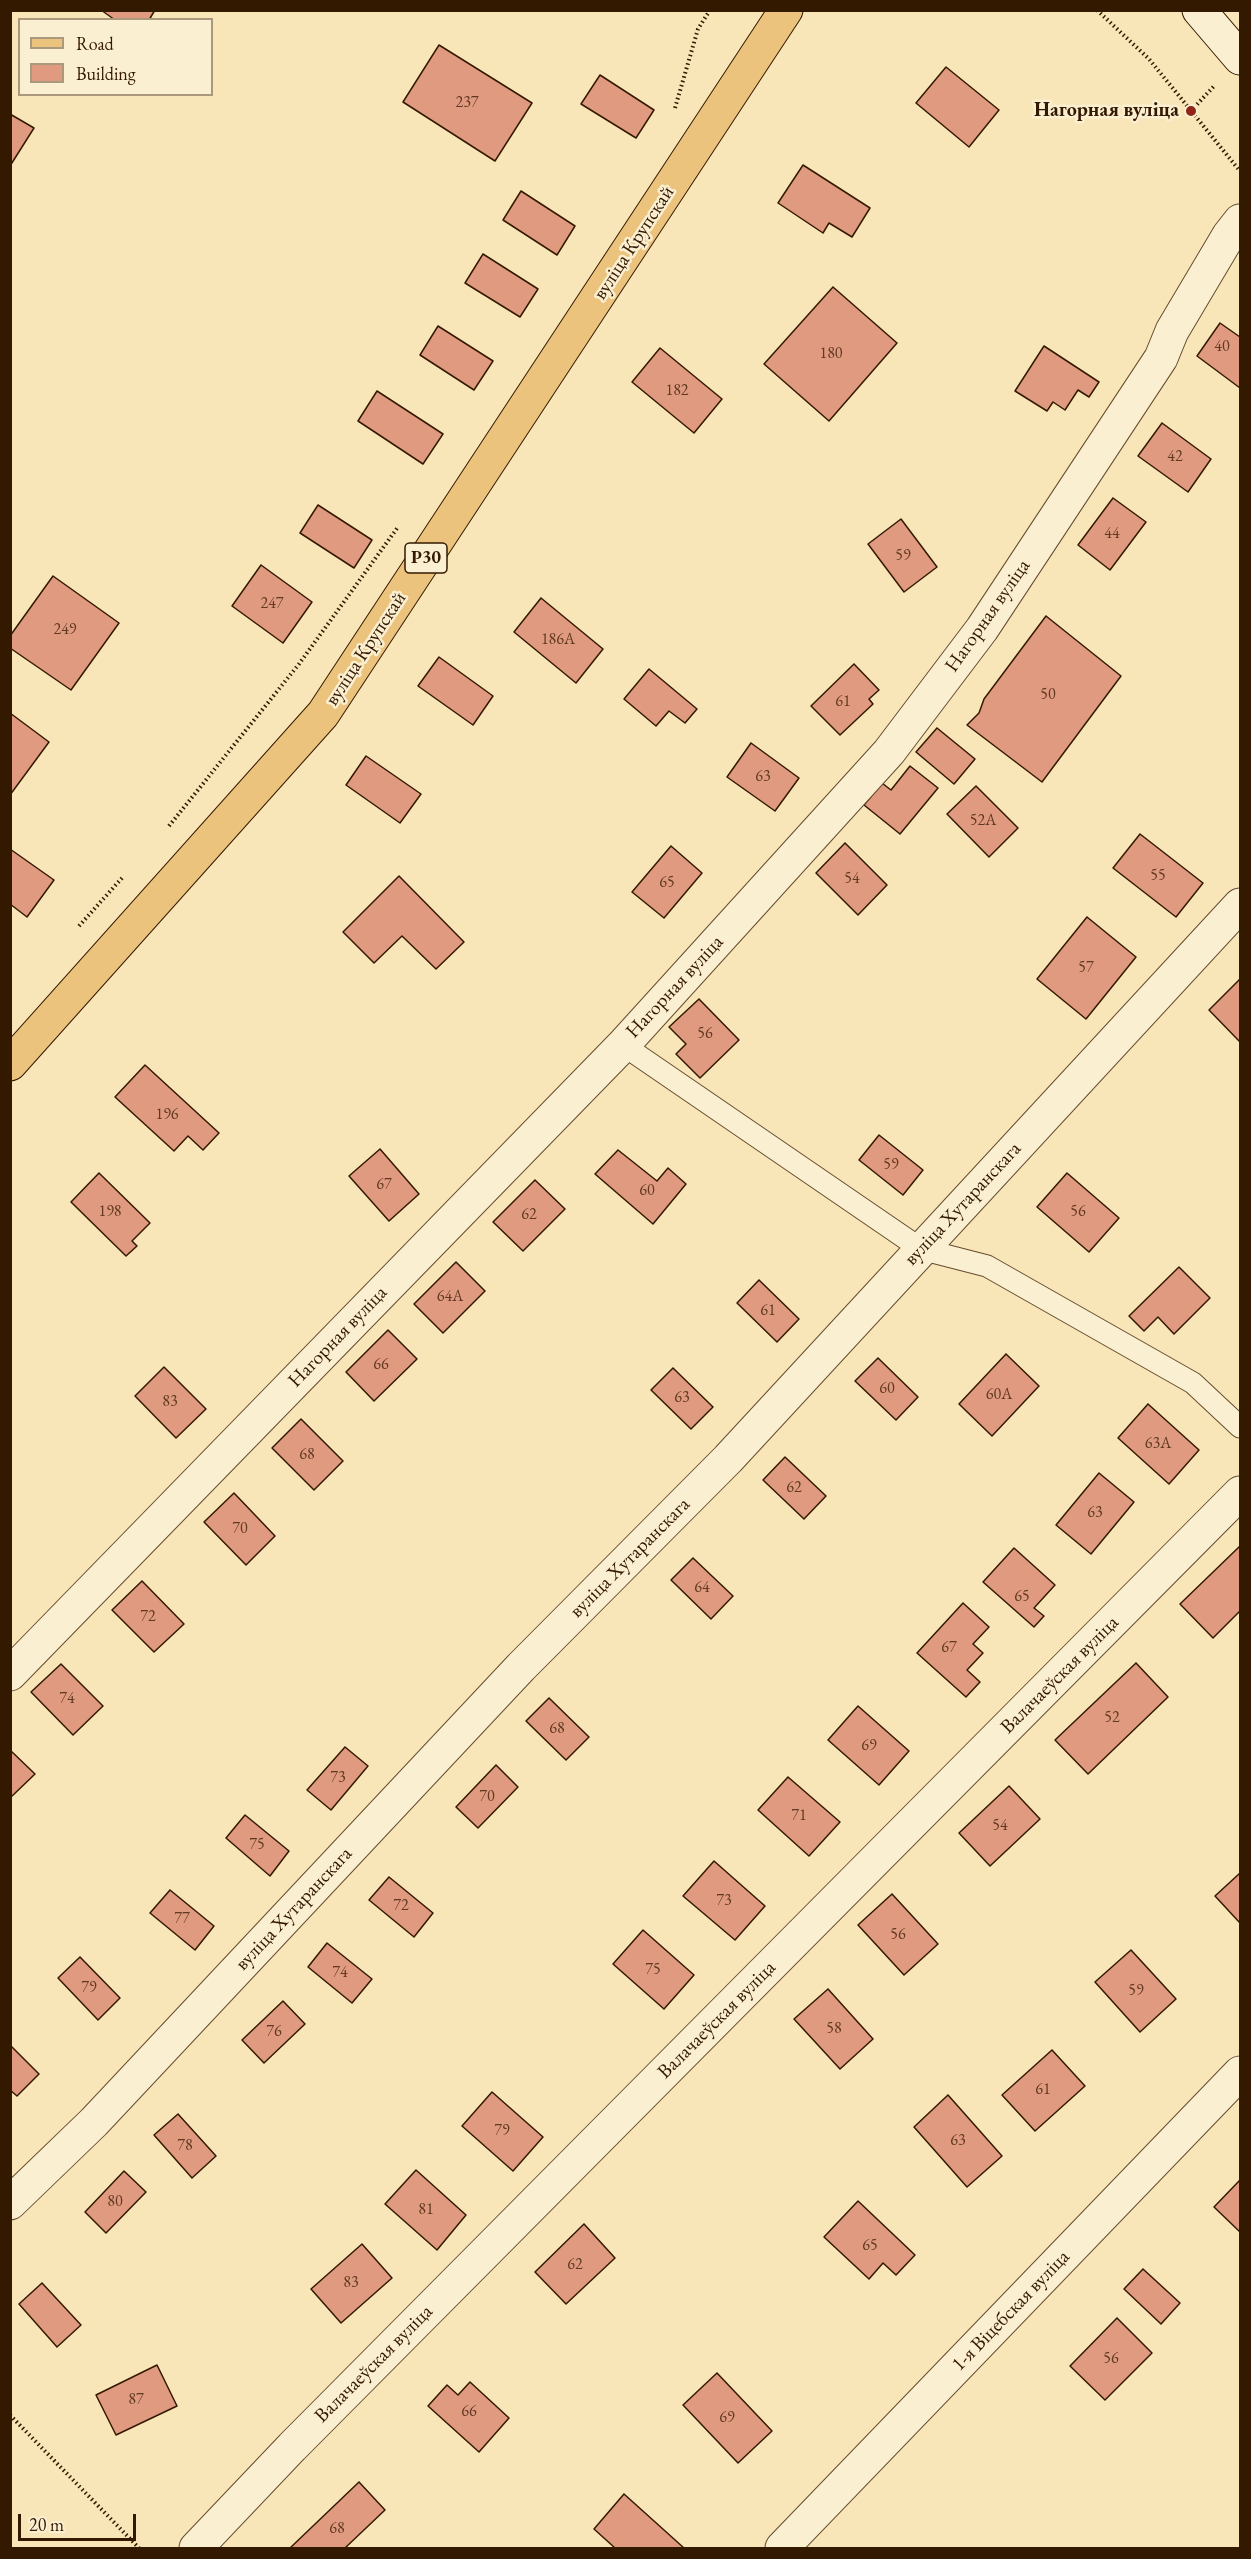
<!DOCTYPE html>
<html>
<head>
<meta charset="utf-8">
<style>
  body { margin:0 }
  #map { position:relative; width:1251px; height:2559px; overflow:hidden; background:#f9e6b8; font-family:"EB Garamond",serif }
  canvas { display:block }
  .frame { position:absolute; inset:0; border:12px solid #341901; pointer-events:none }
  .legend { position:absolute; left:18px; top:18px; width:195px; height:78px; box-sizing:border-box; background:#fbefd1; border:2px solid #ab997e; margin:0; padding:8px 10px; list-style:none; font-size:18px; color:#341901 }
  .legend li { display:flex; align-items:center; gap:12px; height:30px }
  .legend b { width:30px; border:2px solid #ab997e }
  .scale { position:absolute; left:18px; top:2514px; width:118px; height:27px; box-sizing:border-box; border:3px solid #341901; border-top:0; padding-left:8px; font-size:18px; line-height:21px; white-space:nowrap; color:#341901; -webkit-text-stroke:4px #fbefd1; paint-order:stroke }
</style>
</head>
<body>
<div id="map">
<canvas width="1251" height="2559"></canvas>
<div class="frame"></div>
<ul class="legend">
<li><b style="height:8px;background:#ecc37c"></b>Road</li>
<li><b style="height:16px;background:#e09a80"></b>Building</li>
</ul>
<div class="scale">20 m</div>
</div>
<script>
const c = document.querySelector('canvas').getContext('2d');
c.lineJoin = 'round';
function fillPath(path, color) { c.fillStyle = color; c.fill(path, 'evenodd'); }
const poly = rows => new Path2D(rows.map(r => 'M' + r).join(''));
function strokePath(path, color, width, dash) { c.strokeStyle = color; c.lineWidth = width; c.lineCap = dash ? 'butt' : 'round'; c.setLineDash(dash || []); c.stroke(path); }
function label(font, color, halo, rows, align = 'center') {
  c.font = font + ' "EB Garamond",serif'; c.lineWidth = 5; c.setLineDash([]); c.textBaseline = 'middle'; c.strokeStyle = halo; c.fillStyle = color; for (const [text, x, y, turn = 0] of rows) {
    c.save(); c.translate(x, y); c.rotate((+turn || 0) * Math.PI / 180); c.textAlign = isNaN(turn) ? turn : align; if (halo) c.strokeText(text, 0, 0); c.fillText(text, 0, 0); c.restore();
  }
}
const building = poly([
  [101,10,155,10,149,20,115,20,101,10],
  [439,45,532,103,495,161,403,102,439,45],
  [946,67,999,110,969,147,916,103,946,67],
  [600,75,654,110,636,138,581,104,600,75],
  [10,114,34,128,10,166,10,114],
  [803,165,870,208,852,237,829,223,823,233,778,203,803,165],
  [521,191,575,226,557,255,503,220,521,191],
  [483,254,538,289,520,317,465,283,483,254],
  [833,287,897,343,829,421,764,364,833,287],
  [1220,323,1240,337,1240,388,1197,356,1220,323],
  [438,326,493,361,474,390,420,355,438,326],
  [1044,346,1099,382,1089,397,1078,390,1065,410,1053,402,1047,411,1015,391,1044,346],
  [660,348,722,399,694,433,632,382,660,348],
  [377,391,443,434,423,464,358,421,377,391],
  [1162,423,1211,459,1188,492,1138,456,1162,423],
  [1113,498,1146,522,1110,570,1078,545,1113,498],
  [318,505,372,540,354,568,300,533,318,505],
  [901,519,937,567,904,592,868,544,901,519],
  [261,565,312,602,283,643,232,606,261,565],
  [53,576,119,623,71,690,10,648,10,636,53,576],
  [541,598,603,649,576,683,514,632,541,598],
  [1046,616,1121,676,1042,782,967,725,979,713,984,699,1046,616],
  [439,657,493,696,473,725,418,686,439,657],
  [854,664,879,690,869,699,873,704,840,735,811,706,854,664],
  [649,669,697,709,685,723,669,711,656,726,624,699,649,669],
  [10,713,49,742,10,795,10,713],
  [937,728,975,759,954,784,916,752,937,728],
  [751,743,799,778,775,811,727,777,751,743],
  [366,756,421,794,400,823,346,785,366,756],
  [910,766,938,788,900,834,864,805,882,783,891,790,910,766],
  [976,786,1018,828,989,857,947,814,976,786],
  [1140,834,1203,883,1176,917,1113,868,1140,834],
  [845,843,887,885,858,915,816,873,845,843],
  [671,846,702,873,664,918,632,892,671,846],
  [10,849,54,880,27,917,10,904,10,849],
  [399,876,464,942,436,969,402,936,374,963,343,932,399,876],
  [1087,917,1136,957,1086,1019,1037,979,1087,917],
  [1240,979,1240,1042,1209,1010,1240,979],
  [699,999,739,1040,700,1078,676,1054,686,1044,669,1027,699,999],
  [145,1065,219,1133,203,1150,188,1136,174,1151,115,1097,145,1065],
  [879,1135,923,1170,903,1195,859,1160,879,1135],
  [380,1149,419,1194,389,1221,349,1176,380,1149],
  [618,1150,657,1181,668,1168,686,1184,653,1224,595,1174,618,1150],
  [99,1173,150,1223,132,1241,137,1246,126,1256,71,1202,99,1173],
  [1067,1173,1119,1218,1089,1252,1037,1207,1067,1173],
  [535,1180,565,1209,523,1251,493,1222,535,1180],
  [456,1262,485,1291,443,1333,414,1304,456,1262],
  [1179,1267,1210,1298,1174,1334,1158,1317,1144,1331,1129,1316,1179,1267],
  [759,1280,799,1319,777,1342,737,1303,759,1280],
  [388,1330,417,1359,374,1401,346,1372,388,1330],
  [1006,1354,1039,1386,992,1436,959,1404,1006,1354],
  [878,1358,918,1397,896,1420,855,1381,878,1358],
  [164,1367,206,1409,176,1438,135,1396,164,1367],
  [673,1368,713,1407,691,1429,651,1390,673,1368],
  [1148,1404,1199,1450,1169,1484,1118,1438,1148,1404],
  [301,1419,343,1461,314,1490,272,1448,301,1419],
  [785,1457,826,1496,804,1519,763,1480,785,1457],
  [1099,1473,1134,1502,1091,1554,1056,1525,1099,1473],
  [234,1493,275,1536,246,1565,204,1522,234,1493],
  [1240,1546,1240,1611,1213,1638,1180,1604,1240,1546],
  [1014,1548,1055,1585,1034,1608,1044,1616,1034,1627,983,1582,1014,1548],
  [693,1558,733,1596,711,1619,671,1580,693,1558],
  [142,1581,184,1624,154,1652,112,1610,142,1581],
  [963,1603,989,1627,973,1644,983,1653,967,1670,980,1682,966,1697,917,1653,963,1603],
  [1136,1663,1168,1697,1088,1774,1055,1740,1136,1663],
  [61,1664,103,1706,73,1735,31,1692,61,1664],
  [549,1698,589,1737,566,1760,526,1721,549,1698],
  [858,1706,909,1751,879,1785,828,1740,858,1706],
  [345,1747,368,1766,331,1810,307,1790,345,1747],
  [10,1750,35,1774,10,1798,10,1750],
  [496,1765,518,1787,478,1828,456,1807,496,1765],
  [788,1777,840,1822,809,1856,758,1810,788,1777],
  [1009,1786,1040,1819,990,1866,959,1833,1009,1786],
  [245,1815,289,1851,270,1876,226,1838,245,1815],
  [714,1861,765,1906,735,1940,683,1896,714,1861],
  [1240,1873,1240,1923,1215,1896,1240,1873],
  [389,1877,433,1913,414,1937,369,1900,389,1877],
  [170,1890,214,1926,195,1950,150,1913,170,1890],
  [892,1894,938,1944,904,1975,858,1925,892,1894],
  [643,1930,694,1975,664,2009,613,1964,643,1930],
  [327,1943,372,1979,352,2003,308,1967,327,1943],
  [1131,1950,1176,1999,1140,2032,1095,1982,1131,1950],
  [80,1957,120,1998,98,2020,58,1978,80,1957],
  [828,1989,873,2039,840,2069,794,2019,828,1989],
  [283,2001,305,2024,264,2063,242,2040,283,2001],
  [10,2045,39,2074,17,2096,10,2090,10,2045],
  [1052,2050,1085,2086,1035,2131,1002,2095,1052,2050],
  [492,2092,543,2137,513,2171,462,2126,492,2092],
  [948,2095,1002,2156,967,2187,914,2127,948,2095],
  [178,2114,216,2156,192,2178,154,2135,178,2114],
  [416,2170,466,2215,437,2250,385,2204,416,2170],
  [124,2171,146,2192,106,2233,85,2212,124,2171],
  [1240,2180,1240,2232,1214,2207,1240,2180],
  [858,2201,915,2255,896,2275,883,2263,869,2279,824,2237,858,2201],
  [584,2224,615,2258,566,2304,535,2272,584,2224],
  [362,2244,392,2278,341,2323,311,2289,362,2244],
  [1143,2269,1180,2303,1161,2324,1124,2289,1143,2269],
  [42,2283,81,2325,57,2347,19,2304,42,2283],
  [1117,2318,1152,2353,1105,2400,1070,2366,1117,2318],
  [157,2365,177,2406,116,2435,96,2395,157,2365],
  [717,2373,772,2431,738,2463,683,2405,717,2373],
  [470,2382,509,2418,479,2452,428,2406,447,2385,458,2395,470,2382],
  [359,2482,385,2510,345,2548,290,2548,359,2482],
  [624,2494,684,2548,615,2548,594,2529,624,2494]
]);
fillPath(building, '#e09a80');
strokePath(building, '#341901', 1.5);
const service = poly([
  [623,1045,921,1249,987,1266,1193,1383,1240,1427]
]);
const minor = poly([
  [10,1674,623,1045,889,752,982,629,1161,358,1172,331,1229,235,1240,221],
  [10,2203,94,2122,521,1667,728,1459,1240,905],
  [196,2548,292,2447,1240,1493],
  [782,2548,1240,2073]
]);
const secondary = poly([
  [1199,10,1240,58]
]);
const primary = poly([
  [10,1064,323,714,786,10]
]);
strokePath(service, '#654c2f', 23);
strokePath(minor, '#654c2f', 35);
strokePath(secondary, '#341901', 35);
strokePath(primary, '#341901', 35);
strokePath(poly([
  [1097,10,1149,59,1240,171],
  [675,108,698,29,710,10],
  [1191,111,1215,85],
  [169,826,299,664,398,527],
  [79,926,122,878],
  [10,2415,139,2548]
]), '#341901', 4, [1.5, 3]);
strokePath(service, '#fbefd1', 21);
strokePath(minor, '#fbefd1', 33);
strokePath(secondary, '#fbefd1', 33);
strokePath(primary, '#ecc37c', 33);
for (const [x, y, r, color] of [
  [1191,111,6,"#8f2418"]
]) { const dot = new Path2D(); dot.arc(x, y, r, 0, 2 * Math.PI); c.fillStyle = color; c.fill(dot); strokePath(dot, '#fbefd1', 2); }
label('16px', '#5f3921', null, [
  ["237",467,103],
  ["40",1222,347],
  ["180",831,354],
  ["182",677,391],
  ["42",1175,457],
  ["44",1112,534],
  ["59",903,556],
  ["247",272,604],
  ["249",65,630],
  ["186А",558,640],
  ["50",1048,695],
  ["61",843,702],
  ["63",763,777],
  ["52А",983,821],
  ["55",1158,876],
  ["54",852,879],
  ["65",667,883],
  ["57",1086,968],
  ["56",705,1034],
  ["196",167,1115],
  ["59",891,1165],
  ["67",384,1185],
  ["60",647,1191],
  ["198",110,1212],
  ["56",1078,1212],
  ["62",529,1215],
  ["64А",450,1297],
  ["61",768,1311],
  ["66",381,1365],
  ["60",887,1389],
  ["60А",999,1395],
  ["63",682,1398],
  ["83",170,1402],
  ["63А",1158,1444],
  ["68",307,1455],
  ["62",794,1488],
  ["63",1095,1513],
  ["70",240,1529],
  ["64",702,1588],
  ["65",1022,1597],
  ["72",148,1617],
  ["67",949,1648],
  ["74",67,1699],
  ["52",1112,1718],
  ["68",557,1729],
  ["69",869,1746],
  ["73",338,1778],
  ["70",487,1797],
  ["71",799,1816],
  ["54",1000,1826],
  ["75",257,1845],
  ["73",724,1901],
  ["72",401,1906],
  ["77",182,1919],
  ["56",898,1935],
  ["75",653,1970],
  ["74",340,1973],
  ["79",89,1988],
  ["59",1136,1991],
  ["58",834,2029],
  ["76",274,2032],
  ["61",1043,2090],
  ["79",502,2131],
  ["63",958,2141],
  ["78",185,2146],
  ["80",115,2202],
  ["81",426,2210],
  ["65",870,2246],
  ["62",575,2265],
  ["83",351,2283],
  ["56",1111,2359],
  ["87",136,2400],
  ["66",469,2412],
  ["69",727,2418],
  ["68",337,2529]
]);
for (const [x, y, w] of [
  [426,558,42]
]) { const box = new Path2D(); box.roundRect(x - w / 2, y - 15, w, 30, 4.5); c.fillStyle = '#fbefd1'; c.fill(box); strokePath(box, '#341901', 1.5); }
label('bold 18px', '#341901', null, [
  ["Р30",426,558]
]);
label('bold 20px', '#341901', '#fbefd1', [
  ["Нагорная вуліца",1179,111]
], 'right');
label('20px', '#341901', '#fbefd1', [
  ["вуліца Крупскай",634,243,-57],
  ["Нагорная вуліца",988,616,-55],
  ["вуліца Крупскай",366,649,-57],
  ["Нагорная вуліца",675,987,-47],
  ["вуліца Хутаранскага",963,1204,-47],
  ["Нагорная вуліца",338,1337,-46],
  ["вуліца Хутаранскага",630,1558,-45],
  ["Валачаеўская вуліца",1060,1675,-45],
  ["вуліца Хутаранскага",294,1909,-47],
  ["Валачаеўская вуліца",717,2020,-45],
  ["1-я Віцебская вуліца",1011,2311,-46],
  ["Валачаеўская вуліца",374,2364,-45]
]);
</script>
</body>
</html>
